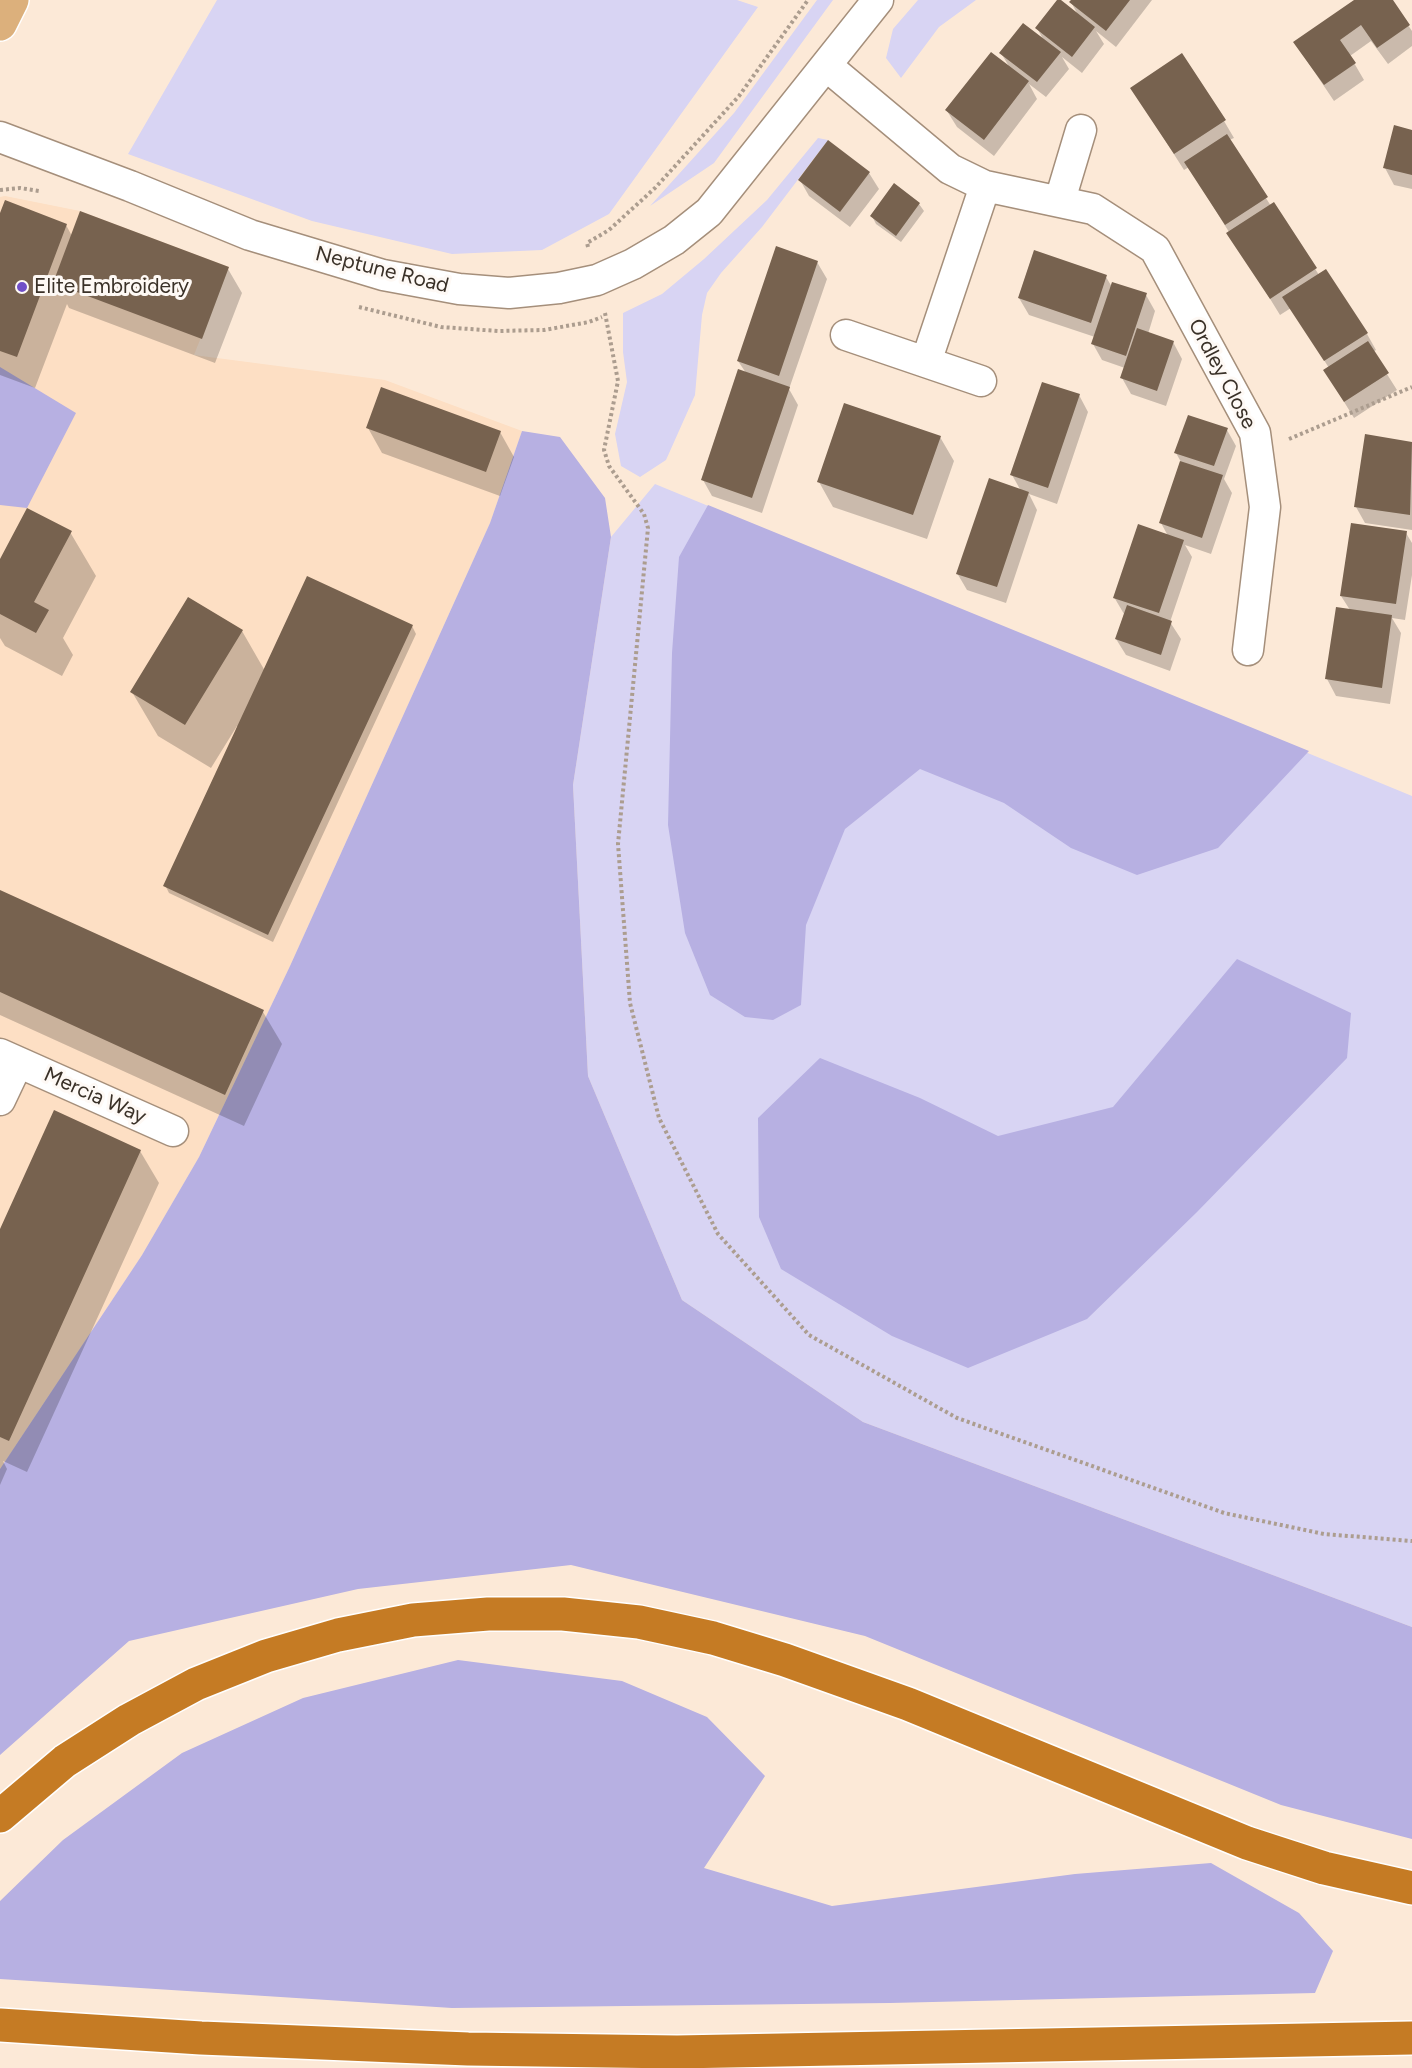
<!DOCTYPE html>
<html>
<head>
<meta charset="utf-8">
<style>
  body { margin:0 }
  canvas { display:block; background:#fce9d7 }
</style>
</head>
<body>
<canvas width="1412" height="2068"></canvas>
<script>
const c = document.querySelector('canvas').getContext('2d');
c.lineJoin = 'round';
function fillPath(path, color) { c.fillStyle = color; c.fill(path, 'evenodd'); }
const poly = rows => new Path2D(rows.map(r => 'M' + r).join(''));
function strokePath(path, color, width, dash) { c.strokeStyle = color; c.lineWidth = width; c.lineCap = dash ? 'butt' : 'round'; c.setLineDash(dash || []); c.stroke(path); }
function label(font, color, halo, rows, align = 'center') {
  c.font = font + ' Figtree,sans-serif'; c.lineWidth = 6; c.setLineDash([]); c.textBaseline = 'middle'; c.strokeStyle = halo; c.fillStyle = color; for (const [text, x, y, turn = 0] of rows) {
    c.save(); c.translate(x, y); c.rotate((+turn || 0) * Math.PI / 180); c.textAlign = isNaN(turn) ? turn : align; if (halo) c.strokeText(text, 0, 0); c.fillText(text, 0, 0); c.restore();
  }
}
fillPath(poly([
  [5,196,80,211,229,267,194,355,385,380,522,431,490,523,290,966,199,1157,142,1255,0,1469,0,197]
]), '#fddfc4');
fillPath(poly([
  [217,0,737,0,758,7,609,214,542,250,452,254,312,221,128,154],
  [817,0,833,0,714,163,650,206,734,113],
  [918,0,976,0,939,27,901,78,886,58,893,29],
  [818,138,828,140,762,227,721,273,707,293,702,315,695,395,666,460,640,477,621,466,615,434,627,382,623,352,623,313,662,294,704,259,767,200],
  [655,484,1412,796,1412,1627,863,1422,682,1300,588,1076,573,785,611,537]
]), '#d8d4f3');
fillPath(poly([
  [0,367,76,413,27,508,0,505],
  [522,431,560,437,605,498,611,537,573,785,588,1076,682,1300,863,1422,1412,1627,1412,1839,1281,1805,865,1636,571,1565,358,1589,129,1641,0,1755,0,1469,142,1255,199,1157,290,966,490,523],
  [708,505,1309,751,1218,848,1137,875,1071,848,1004,803,920,769,845,829,806,925,801,1005,773,1020,745,1017,710,995,685,933,668,825,672,653,679,557],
  [1237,959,1351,1013,1347,1058,1197,1212,1087,1319,968,1368,892,1336,781,1269,759,1217,758,1118,820,1058,920,1098,998,1136,1113,1107],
  [458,1660,622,1681,707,1717,765,1776,704,1868,832,1906,1075,1874,1211,1863,1299,1913,1333,1951,1315,1993,890,2003,452,2008,0,1979,0,1901,63,1840,182,1753,303,1698]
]), '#b7b0e2');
fillPath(poly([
  [1073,0,1152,0,1116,47,1096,31,1104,44,1082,73,1062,57,1069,69,1046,97,1029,84,1037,99,994,156,957,127,947,111,1010,68,1001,53,1044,41,1037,28,1078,15,1071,2],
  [1356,0,1391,0,1412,31,1412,46,1388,64,1371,41,1350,56,1364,80,1334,101,1295,43],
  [1182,56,1224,121,1234,138,1229,140,1271,206,1274,204,1319,275,1367,334,1376,350,1373,352,1397,390,1354,418,1325,371,1329,368,1291,308,1280,315,1189,167,1184,170,1142,104],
  [1412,131,1412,189,1394,185,1385,168],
  [869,173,879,189,850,227,809,196,800,180],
  [919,204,924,211,901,242,876,224,872,216],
  [0,218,66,225,72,236,228,269,242,293,215,363,69,308,67,304,35,388,0,375],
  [817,262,827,279,789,389,798,405,762,513,712,496,703,480,746,373,738,361],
  [1106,277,1112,287,1146,295,1155,311,1148,334,1173,342,1182,359,1166,406,1131,394,1122,378,1125,368,1102,360,1093,344,1095,337,1029,315,1019,298],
  [1079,395,1088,412,1057,504,1029,494,1037,510,1006,603,967,590,957,573,1021,491,1012,475],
  [368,428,500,432,514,457,500,496,382,453],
  [1227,430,1236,446,1224,479,1232,493,1211,554,1185,545,1192,557,1170,622,1181,639,1170,671,1126,655,1116,639,1124,614,1114,597,1168,536,1161,523,1181,462,1176,453],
  [1366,436,1412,443,1412,530,1365,523,1356,507],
  [940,437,954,461,927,539,833,507,819,482],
  [70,532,96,576,63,638,73,655,62,676,5,646,0,638,0,562],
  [1406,533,1412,543,1412,575,1405,620,1392,618,1401,633,1390,704,1336,696,1327,679,1350,610,1341,596],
  [412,626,416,634,273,942,169,893,165,885,239,727,237,726,211,768,158,736,132,692,242,631,265,671],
  [0,892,263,1012,282,1044,244,1126,0,1015],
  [140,1151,159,1183,27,1472,3,1461,7,1469,0,1485,0,1233]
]), '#0003');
fillPath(poly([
  [1057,0,1061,0,1095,27,1072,57,1035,28],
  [1071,0,1130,0,1106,31,1069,2],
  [1354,0,1393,0,1410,25,1377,48,1361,25,1340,40,1356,63,1324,85,1293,42],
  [1023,23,1061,52,1037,82,999,53],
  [991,52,1029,81,984,140,945,110],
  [1182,53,1226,120,1174,154,1130,88],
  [1394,125,1412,130,1412,175,1383,168],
  [1227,134,1268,197,1225,225,1184,162],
  [828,140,870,172,840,212,798,180],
  [894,183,920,203,896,236,870,216],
  [5,200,67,224,17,357,0,351,0,213],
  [1274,202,1317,268,1270,299,1226,233],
  [80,211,229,267,202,339,53,283],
  [776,246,818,261,779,376,737,361],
  [1034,250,1107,275,1091,323,1018,298],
  [1326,269,1368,333,1324,361,1282,297],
  [1112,282,1147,293,1126,356,1091,344],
  [1137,328,1174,341,1157,391,1120,378],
  [1368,341,1389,373,1344,402,1323,370],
  [738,369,790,387,752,498,701,480],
  [1042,382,1080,394,1048,488,1010,475],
  [381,387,501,431,486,472,366,428],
  [844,403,941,436,913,515,817,482],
  [1188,415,1228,428,1214,466,1174,453],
  [1365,434,1412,442,1410,515,1354,507],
  [1180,461,1223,475,1202,538,1159,523],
  [989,478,1029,492,997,587,956,574],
  [27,508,72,531,34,602,49,610,36,633,0,614,0,559],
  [1351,523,1407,531,1396,604,1340,596],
  [1138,524,1184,540,1159,613,1113,598],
  [307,576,413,625,268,935,163,886],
  [188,597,243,630,185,725,130,692],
  [1127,605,1172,621,1161,655,1115,639],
  [1336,607,1392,615,1382,688,1325,679],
  [0,890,264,1010,225,1095,0,992],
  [54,1110,141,1150,9,1441,0,1437,0,1229]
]), '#77624f');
const street = poly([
  [828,67,950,169,985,186,1093,209,1155,249,1255,433,1265,507,1248,650],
  [0,137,130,186,250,235,383,275,459,289,509,293,559,288,597,280,633,264,674,240,709,212,878,0],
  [1060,200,1081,130],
  [846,335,981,381],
  [926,362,985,186],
  [0,1054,18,1062,0,1100],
  [18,1062,173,1131]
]);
const primary = poly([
  [0,24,12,0]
]);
const highway = poly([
  [0,1816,65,1761,129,1720,196,1684,266,1656,338,1635,413,1620,488,1614,563,1614,639,1622,713,1638,785,1660,908,1704,1247,1843,1324,1868,1412,1888],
  [0,2025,201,2038,468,2049,677,2052,1412,2038]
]);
strokePath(street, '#a58f7b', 33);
strokePath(primary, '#fff', 36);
strokePath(highway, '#fff', 36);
strokePath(poly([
  [0,190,20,188,39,191],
  [588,247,587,243,609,230,655,188,739,96,808,0],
  [359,307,441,327,498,331,544,330,589,322,602,317],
  [605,313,618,381,604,450,609,466,644,514,648,528,618,844,630,1003,659,1118,718,1234,809,1335,957,1418,1224,1513,1324,1534,1412,1541],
  [1289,439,1412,387]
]), '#ac9d8f', 4, [3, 3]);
strokePath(street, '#fff', 30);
strokePath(primary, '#dcb07c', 33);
strokePath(highway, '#c57b24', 33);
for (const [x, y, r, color] of [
  [22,287,6,"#704fc8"]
]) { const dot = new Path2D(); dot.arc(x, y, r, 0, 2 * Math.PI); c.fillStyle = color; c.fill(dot); strokePath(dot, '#fef9f5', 2); }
label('21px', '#3a3128', '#fef9f5', [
  ["Neptune Road",382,270,14],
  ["Ordley Close",1222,374,62],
  ["Mercia Way",95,1096,24]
]);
label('21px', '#3a3128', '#fef9f5', [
  ["Elite Embroidery",34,287]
], 'left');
</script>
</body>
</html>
